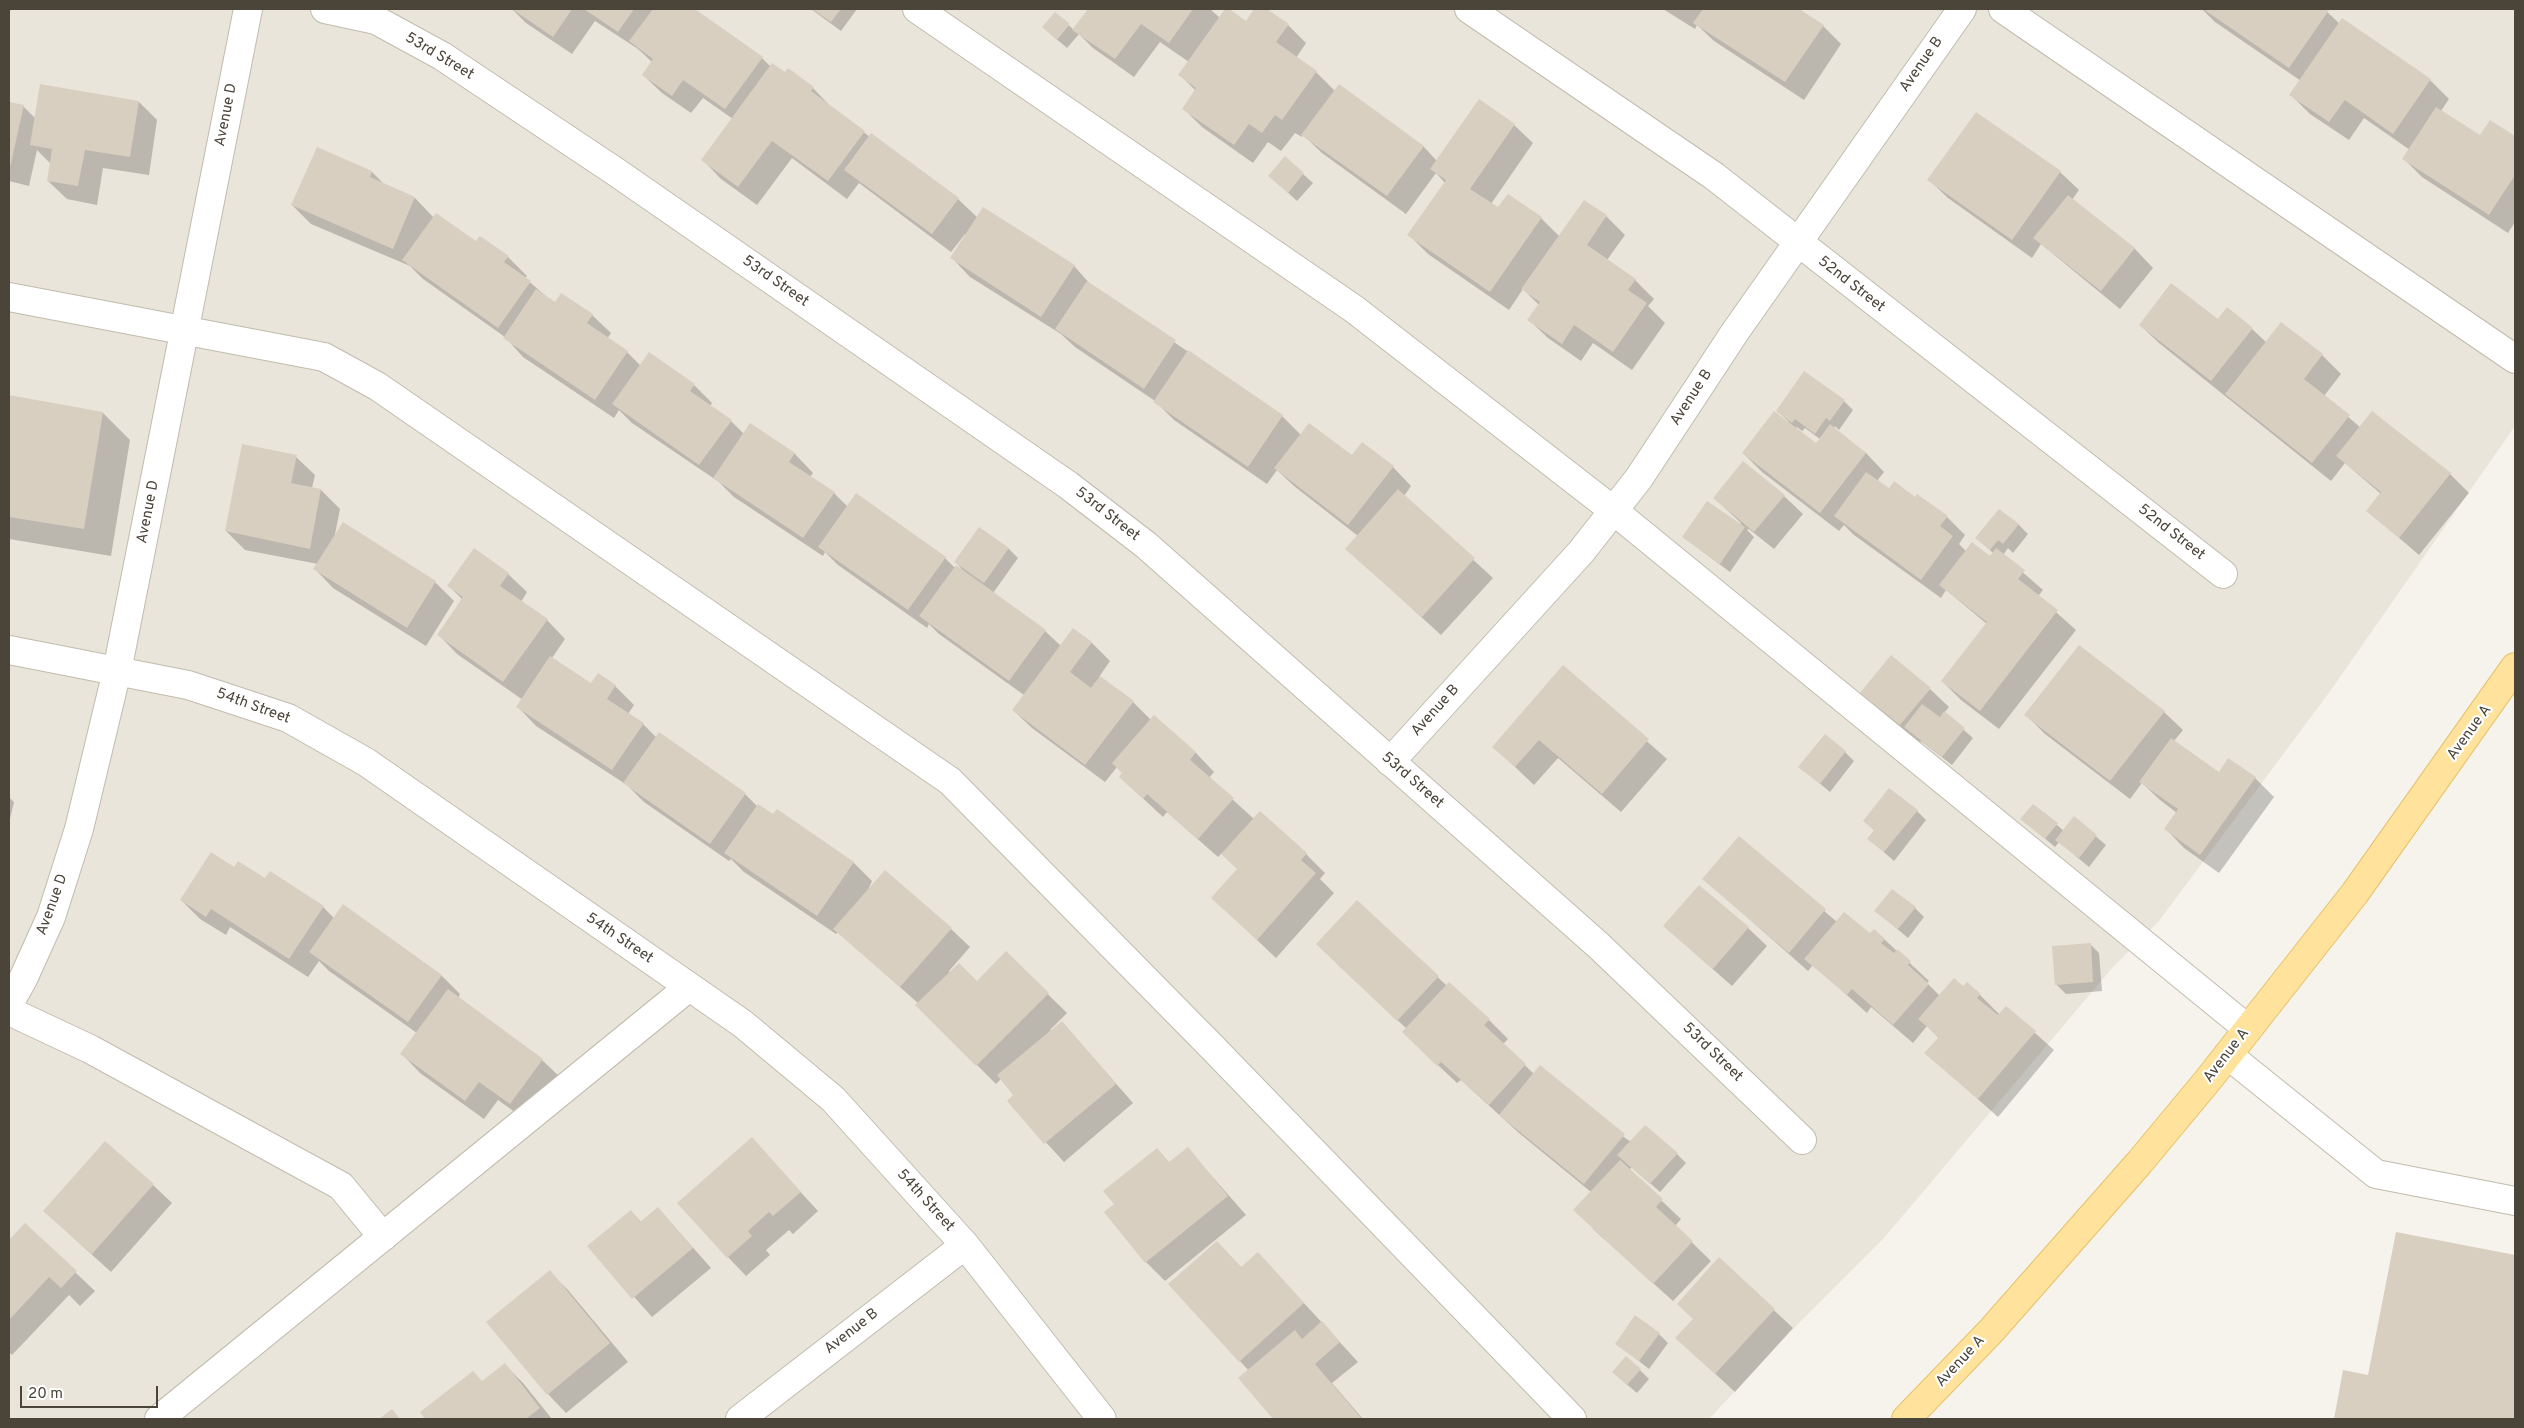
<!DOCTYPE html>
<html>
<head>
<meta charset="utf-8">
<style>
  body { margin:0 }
  #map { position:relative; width:2524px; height:1428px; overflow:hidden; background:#f6f3ec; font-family:Overpass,sans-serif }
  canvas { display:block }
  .frame { position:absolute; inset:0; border:10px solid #4b4439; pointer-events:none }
  .scale { position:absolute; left:20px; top:1386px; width:138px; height:22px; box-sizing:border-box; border:2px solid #4b4439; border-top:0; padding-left:6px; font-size:15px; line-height:18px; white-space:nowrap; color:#4b4439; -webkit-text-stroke:4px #fff; paint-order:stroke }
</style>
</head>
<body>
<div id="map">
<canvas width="2524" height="1428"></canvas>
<div class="frame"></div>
<div class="scale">20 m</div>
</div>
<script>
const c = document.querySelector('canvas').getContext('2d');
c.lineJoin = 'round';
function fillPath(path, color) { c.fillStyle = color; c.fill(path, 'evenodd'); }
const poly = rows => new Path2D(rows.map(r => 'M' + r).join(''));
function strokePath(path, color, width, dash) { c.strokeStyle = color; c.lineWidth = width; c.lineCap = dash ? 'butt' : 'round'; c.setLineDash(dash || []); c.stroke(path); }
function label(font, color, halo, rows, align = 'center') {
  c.font = font + ' Overpass,sans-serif'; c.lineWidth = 4.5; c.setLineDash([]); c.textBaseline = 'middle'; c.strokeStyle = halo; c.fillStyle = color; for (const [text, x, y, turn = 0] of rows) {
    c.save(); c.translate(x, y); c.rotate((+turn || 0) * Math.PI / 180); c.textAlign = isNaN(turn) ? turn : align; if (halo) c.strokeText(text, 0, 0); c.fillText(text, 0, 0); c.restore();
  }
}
fillPath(poly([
  [9,9,2515,9,2515,426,2331,690,2159,921,2113,967,1884,1238,1797,1325,1709,1419,9,1419]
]), '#eae5da');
fillPath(poly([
  [512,9,693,9,762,58,771,67,813,88,831,107,870,137,871,135,958,199,978,218,1074,266,1092,286,1282,416,1301,435,1352,457,1393,467,1411,486,1404,496,1493,578,1441,635,1347,549,1358,536,1294,486,1277,470,1267,484,1174,420,1155,401,1075,347,1061,334,970,277,952,258,967,235,965,234,951,252,859,183,847,199,792,158,757,205,721,179,703,160,733,119,703,98,691,113,662,93,643,75,652,62,638,49,595,21,572,54,526,23],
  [811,9,857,9,841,31],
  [1089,9,1210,9,1220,18,1227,9,1246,23,1255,9,1265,9,1288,25,1306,43,1296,58,1316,72,1335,91,1423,146,1437,161,1514,125,1533,143,1491,204,1498,209,1541,218,1560,237,1606,216,1625,235,1607,260,1635,280,1654,299,1648,306,1665,323,1632,370,1593,343,1581,361,1548,338,1529,320,1539,305,1523,289,1509,310,1428,254,1409,235,1445,183,1436,173,1406,214,1322,153,1303,135,1302,137,1295,133,1281,151,1268,142,1253,163,1202,127,1183,108,1196,91,1180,75,1189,62,1160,42,1134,77,1093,48,1079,34,1067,48,1053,36,1055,13,1074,30],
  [1663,9,1797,9,1823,26,1841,44,1804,100,1714,41,1697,25,1695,29],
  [2202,9,2324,9,2340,24,2343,20,2430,80,2449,99,2441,111,2480,137,2490,122,2515,138,2515,222,2508,233,2422,177,2404,159,2410,150,2364,118,2349,140,2310,114,2291,95,2301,81,2215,22],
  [9,102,23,106,36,119,139,102,157,120,149,175,103,168,97,205,67,199,48,181,51,164,37,150,29,186,9,181],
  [1285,158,1313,183,1297,201,1270,176],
  [372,172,385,185,415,198,434,218,476,243,480,238,508,257,527,276,525,278,555,304,592,315,611,333,607,339,627,352,641,366,694,385,712,403,710,406,731,421,744,434,750,425,795,454,813,473,810,477,834,493,848,507,856,495,945,558,955,568,963,571,956,562,979,528,1009,549,1018,558,993,593,1045,631,1061,646,1073,630,1092,643,1110,661,1099,677,1133,702,1151,720,1154,717,1196,753,1214,772,1209,778,1254,819,1260,813,1306,854,1325,873,1320,879,1334,893,1276,958,1213,898,1238,869,1222,853,1218,857,1167,812,1163,817,1120,777,1124,774,1117,767,1105,782,1032,728,1013,710,1024,695,939,634,929,624,927,628,838,565,825,552,823,556,734,497,719,482,632,423,619,410,614,418,523,357,505,337,423,279,410,266,311,224,292,205],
  [2060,172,2079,190,2072,200,2135,249,2153,268,2120,309,2041,244,2032,258,1948,198,1929,180],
  [2218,321,2252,329,2267,343,2282,324,2322,355,2341,374,2324,396,2361,428,2450,474,2469,493,2419,555,2368,511,2381,494,2345,463,2331,481,2159,343,2140,325],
  [9,397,103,413,130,440,111,556,9,539],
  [1844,401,1853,410,1839,430,1835,426,1834,429,1866,453,1884,472,1877,481,1889,490,1915,499,1947,517,1965,535,1959,544,1966,551,1990,558,1993,553,1977,538,1999,510,2019,525,2028,534,2013,553,2008,548,2003,555,2043,590,2038,596,2076,630,1999,729,1961,700,1942,681,1987,624,1946,590,1941,598,1854,535,1844,525,1839,531,1762,472,1743,453,1789,422,1777,411],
  [1797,427,1802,431,1805,428,1820,439,1816,444,1795,429],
  [296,457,315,475,312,488,321,490,340,509,334,539,435,582,454,601,426,646,333,588,315,569,318,564,245,550,226,531],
  [1784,496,1803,514,1774,549,1749,529,1747,530,1754,537,1730,572,1683,537,1740,524,1741,523,1714,498],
  [508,574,527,592,521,602,547,620,565,639,552,658,592,685,615,686,634,705,628,714,643,724,657,738,660,734,745,794,758,807,853,862,872,881,868,890,951,929,970,947,949,971,950,973,977,982,1006,953,1067,1013,1050,1030,1051,1031,1062,1022,1133,1103,1064,1162,1008,1101,1015,1095,1001,1079,996,1084,917,1005,919,1004,838,932,836,934,744,872,731,859,729,861,644,802,627,785,536,726,518,707,523,700,457,654,439,635,463,600,449,586],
  [1563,667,1667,759,1621,812,1558,758,1534,785,1494,747],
  [1930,689,1949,707,1944,713,1973,738,1952,765,1921,741,1920,743,1880,711,1862,692],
  [2164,712,2183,730,2174,741,2219,773,2255,778,2274,797,2219,873,2184,848,2166,829,2177,813,2160,800,2142,783,2130,799,2045,734,2026,715],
  [1845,752,1854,761,1830,792,1800,767],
  [9,797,14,802,9,823],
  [2033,805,2064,831,2074,818,2106,845,2089,867,2059,842,2055,847,2022,819],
  [1917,811,1926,820,1894,861,1869,839,1875,831,1865,821],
  [1739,838,1837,922,1884,939,1929,981,1927,983,1940,996,1964,987,1980,995,2000,1015,2006,1007,2054,1050,1998,1117,1926,1053,1939,1038,1927,1026,1913,1043,1871,1007,1867,1013,1813,965,1808,971,1704,879],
  [235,868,266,880,323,907,334,918,441,975,460,994,458,998,542,1060,561,1078,529,1122,498,1100,484,1119,420,1073,402,1054,417,1033,329,971,319,961,308,977,230,927,226,935,200,919,181,900],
  [1357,901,1447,986,1449,984,1489,1020,1508,1039,1503,1044,1534,1074,1631,1142,1677,1154,1686,1163,1660,1192,1632,1167,1629,1170,1681,1219,1675,1226,1711,1261,1673,1301,1593,1229,1591,1192,1519,1133,1461,1080,1457,1083,1423,1051,1407,1029,1336,963],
  [1915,908,1924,917,1908,938,1876,911],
  [1664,926,1748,928,1767,946,1732,986],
  [2090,944,2099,953,2102,991,2066,994,2056,984],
  [752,1139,818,1211,793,1234,789,1230,766,1250,770,1255,746,1276,728,1257],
  [1156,1149,1170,1163,1188,1149,1246,1215,1165,1281,1146,1262,1105,1213,1115,1205],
  [153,1185,172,1203,111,1272,44,1211],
  [658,1208,711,1268,652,1317,589,1246,631,1211,641,1222],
  [25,1225,95,1291,80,1306,69,1295,12,1355,9,1352,9,1239,10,1241],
  [2397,1233,2515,1256,2515,1419,2335,1419,2344,1372,2369,1377],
  [1217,1242,1242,1268,1258,1253,1358,1362,1332,1383,1363,1419,1275,1419,1240,1378,1249,1371,1240,1361],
  [1719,1259,1793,1328,1735,1392,1696,1356,1694,1319],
  [549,1272,568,1290,628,1362,566,1413,548,1394],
  [1659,1334,1668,1343,1649,1369,1616,1343],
  [505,1365,523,1383,552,1419,427,1419,422,1413,483,1382],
  [1640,1370,1649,1379,1637,1393,1623,1381]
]), '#0003');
fillPath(poly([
  [512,9,572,9,553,37],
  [584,9,634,9,618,32],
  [653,9,695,9,763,57,725,109,683,80,672,96,642,75,653,59,629,41],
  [812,9,841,9,831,22],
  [1088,9,1193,9,1169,43,1141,24,1115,59,1072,30],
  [1225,9,1229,9,1246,21,1254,9,1267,9,1289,24,1276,42,1317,71,1282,120,1275,115,1262,133,1249,124,1234,145,1182,109,1196,88,1178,75],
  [1703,9,1799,9,1824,25,1785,82,1693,23],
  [2203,9,2327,9,2329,10,2289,68],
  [1055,12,1070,24,1057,40,1042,27],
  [2342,18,2431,79,2393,134,2345,100,2329,122,2289,95],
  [772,63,785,72,788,68,814,87,811,91,865,131,828,181,772,141,738,187,701,160],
  [40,84,139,101,130,157,85,150,78,186,47,181,52,149,30,145],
  [1339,84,1424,146,1387,196,1301,135],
  [1479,99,1515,124,1470,189,1498,207,1508,194,1542,217,1490,292,1407,235,1446,180,1430,169],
  [9,102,24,105,10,168,9,167],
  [2436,107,2480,135,2490,120,2515,136,2515,175,2489,215,2402,159],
  [1976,112,2061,171,2012,240,1927,180],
  [871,133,959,198,932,234,844,170],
  [317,147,372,171,370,177,415,197,393,249,291,205],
  [1285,156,1304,173,1288,193,1268,176],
  [2068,195,2135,248,2101,291,2033,238],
  [1584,200,1607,215,1587,245,1636,279,1628,290,1647,303,1613,352,1574,325,1562,344,1527,320,1540,302,1521,289],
  [983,207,1075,265,1041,317,950,258],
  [436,213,476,241,480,236,509,256,504,262,531,281,498,328,402,260],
  [1087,281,1176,340,1144,389,1055,329],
  [2171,283,2218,319,2227,307,2253,328,2211,381,2139,325],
  [536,289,555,302,561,293,593,314,587,323,628,351,595,400,503,338],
  [2281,322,2323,354,2304,379,2350,415,2312,463,2225,394],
  [1188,350,1283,415,1248,467,1153,402],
  [649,352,695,384,690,391,732,420,699,465,612,404],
  [1804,371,1845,400,1830,421,1826,418,1815,434,1795,419,1792,423,1776,411],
  [9,395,103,412,84,529,9,517],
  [1774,411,1816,443,1830,424,1866,453,1820,513,1742,453],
  [2372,411,2451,473,2399,538,2366,511,2381,492,2336,456],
  [750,423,795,453,789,462,835,492,803,538,713,478],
  [1309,423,1352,455,1362,442,1394,466,1348,525,1274,468],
  [242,444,297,455,291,483,321,489,310,549,225,531],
  [1743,461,1785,495,1754,532,1713,498],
  [1866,472,1889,488,1894,481,1915,497,1917,494,1948,516,1940,526,1953,536,1921,580,1834,516],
  [1398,489,1475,558,1422,617,1345,549],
  [856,493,946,557,908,610,818,547],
  [1707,501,1745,527,1720,564,1682,537],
  [1999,509,2019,524,2003,544,1998,540,1990,550,1975,538],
  [343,522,436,581,407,628,313,569],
  [979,527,1009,548,984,583,954,562],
  [1972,542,1990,556,1996,548,2025,570,2018,579,2058,610,1980,711,1941,681,1987,622,1939,585],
  [474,548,509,573,500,586,548,619,503,682,437,635,463,597,447,586],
  [956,565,1046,630,1009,681,919,616],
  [1073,628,1092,642,1070,672,1091,688,1100,676,1134,701,1085,765,1012,710],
  [2079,645,2165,711,2110,781,2024,715],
  [1891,655,1931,688,1900,725,1860,693],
  [550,656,591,683,598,673,616,685,607,699,644,723,612,770,516,707],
  [1563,665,1649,739,1602,794,1539,740,1515,767,1492,747],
  [1922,704,1940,717,1944,711,1965,728,1942,757,1904,727],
  [1154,715,1196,752,1190,760,1234,798,1198,839,1147,794,1143,799,1119,777,1122,773,1112,763],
  [659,732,746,793,710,844,623,783],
  [1825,734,1846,751,1820,784,1798,767],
  [2171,738,2219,772,2228,758,2256,777,2200,855,2164,829,2178,809,2139,782],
  [1889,788,1918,810,1884,852,1867,839,1874,830,1863,821],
  [758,804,773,814,777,809,854,862,817,916,724,853],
  [2033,804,2058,823,2045,839,2020,819],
  [1260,811,1307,853,1301,860,1316,873,1257,940,1211,898,1237,869,1221,854],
  [2074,816,2097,835,2079,858,2055,840],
  [1739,836,1826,909,1789,953,1702,879],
  [211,852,234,867,238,861,265,878,270,871,324,906,289,959,211,909,206,917,180,900],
  [885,870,952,928,900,987,833,929],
  [1699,885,1749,927,1713,969,1663,926],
  [1892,889,1916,907,1898,929,1874,911],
  [1357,900,1439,976,1397,1021,1316,944],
  [343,904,442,975,408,1022,309,952],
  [1844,912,1870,933,1874,929,1885,939,1881,943,1894,953,1897,949,1911,961,1908,965,1929,984,1893,1025,1852,989,1847,995,1804,959],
  [2091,943,2093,982,2055,985,2052,946],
  [1006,951,1049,993,976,1066,915,1005,959,963,977,981],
  [1954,978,1963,986,1967,982,1981,994,1977,998,1998,1015,2006,1006,2036,1031,1978,1099,1924,1053,1939,1037,1918,1019],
  [1449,982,1490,1019,1484,1025,1526,1064,1489,1105,1441,1062,1437,1066,1402,1032],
  [448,989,543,1059,510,1104,479,1082,465,1101,400,1054],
  [1062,1021,1116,1084,1044,1144,1007,1101,1013,1095,997,1075],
  [1540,1065,1625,1134,1584,1184,1499,1115],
  [1645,1125,1678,1153,1650,1184,1617,1155],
  [752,1137,801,1192,773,1216,769,1212,748,1231,752,1236,727,1258,677,1203],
  [105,1141,154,1184,92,1254,43,1211],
  [1188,1147,1228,1196,1145,1263,1104,1212,1114,1204,1103,1191,1157,1148,1169,1162],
  [1620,1160,1663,1199,1656,1207,1693,1241,1653,1284,1573,1210],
  [658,1207,693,1248,632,1299,587,1246,631,1210,640,1222],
  [25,1223,77,1271,61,1288,49,1277,9,1320,9,1238,10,1239],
  [2396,1232,2515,1255,2515,1419,2334,1419,2343,1370,2368,1375],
  [1217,1241,1241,1267,1258,1252,1304,1303,1239,1362,1168,1284],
  [1719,1257,1775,1309,1715,1374,1675,1338,1693,1319,1677,1304],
  [550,1270,610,1343,547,1395,486,1322],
  [1635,1315,1660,1333,1639,1361,1615,1344],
  [1322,1321,1340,1342,1315,1364,1362,1419,1273,1419,1238,1378,1295,1330,1302,1339],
  [1626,1356,1641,1369,1627,1385,1612,1372],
  [505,1363,540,1408,526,1419,425,1419,420,1412,473,1371,482,1381],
  [392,1409,400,1419,379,1419]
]), '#d8cfc1');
const minor = poly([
  [325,9,376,20,442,56,616,172,1068,485,1146,545,1598,945,1802,1140],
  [917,9,1354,309,1614,511,2248,1029],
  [1469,9,1714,176,2223,574],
  [2003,9,2515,359],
  [9,297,324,357,377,386,950,781,1212,1047,1572,1419],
  [9,650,188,685,288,718,366,762,743,1024,833,1099,965,1245,1102,1419],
  [1390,762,1581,552,1639,478,1735,332,1962,9],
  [9,1004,23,979,51,917,79,829,117,671,248,9],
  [9,1011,90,1049,341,1186,383,1237],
  [2228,1055,2376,1174,2515,1201],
  [159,1419,689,987],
  [740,1419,965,1245]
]);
const major = poly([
  [1906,1419,1991,1331,2139,1163,2208,1080,2355,893,2515,667]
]);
strokePath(minor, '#c2bbae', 30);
strokePath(major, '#e6c16a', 30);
strokePath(minor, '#fff', 28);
strokePath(major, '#ffe39c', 28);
label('15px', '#4b4439', '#fff', [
  ["53rd Street",439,57,31],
  ["Avenue B",1922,65,-55],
  ["Avenue D",227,115,-79],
  ["53rd Street",775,282,35],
  ["52nd Street",1851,285,38],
  ["Avenue B",1692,398,-57],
  ["Avenue D",149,512,-79],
  ["53rd Street",1107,515,38],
  ["52nd Street",2171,533,38],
  ["54th Street",253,707,20],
  ["Avenue B",1436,711,-48],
  ["Avenue A",2470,733,-54],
  ["53rd Street",1412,781,41],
  ["Avenue D",53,905,-70],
  ["54th Street",619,939,34],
  ["53rd Street",1712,1053,44],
  ["Avenue A",2227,1056,-52],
  ["54th Street",925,1201,48],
  ["Avenue B",852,1332,-38],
  ["Avenue A",1961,1362,-47]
]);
</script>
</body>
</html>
